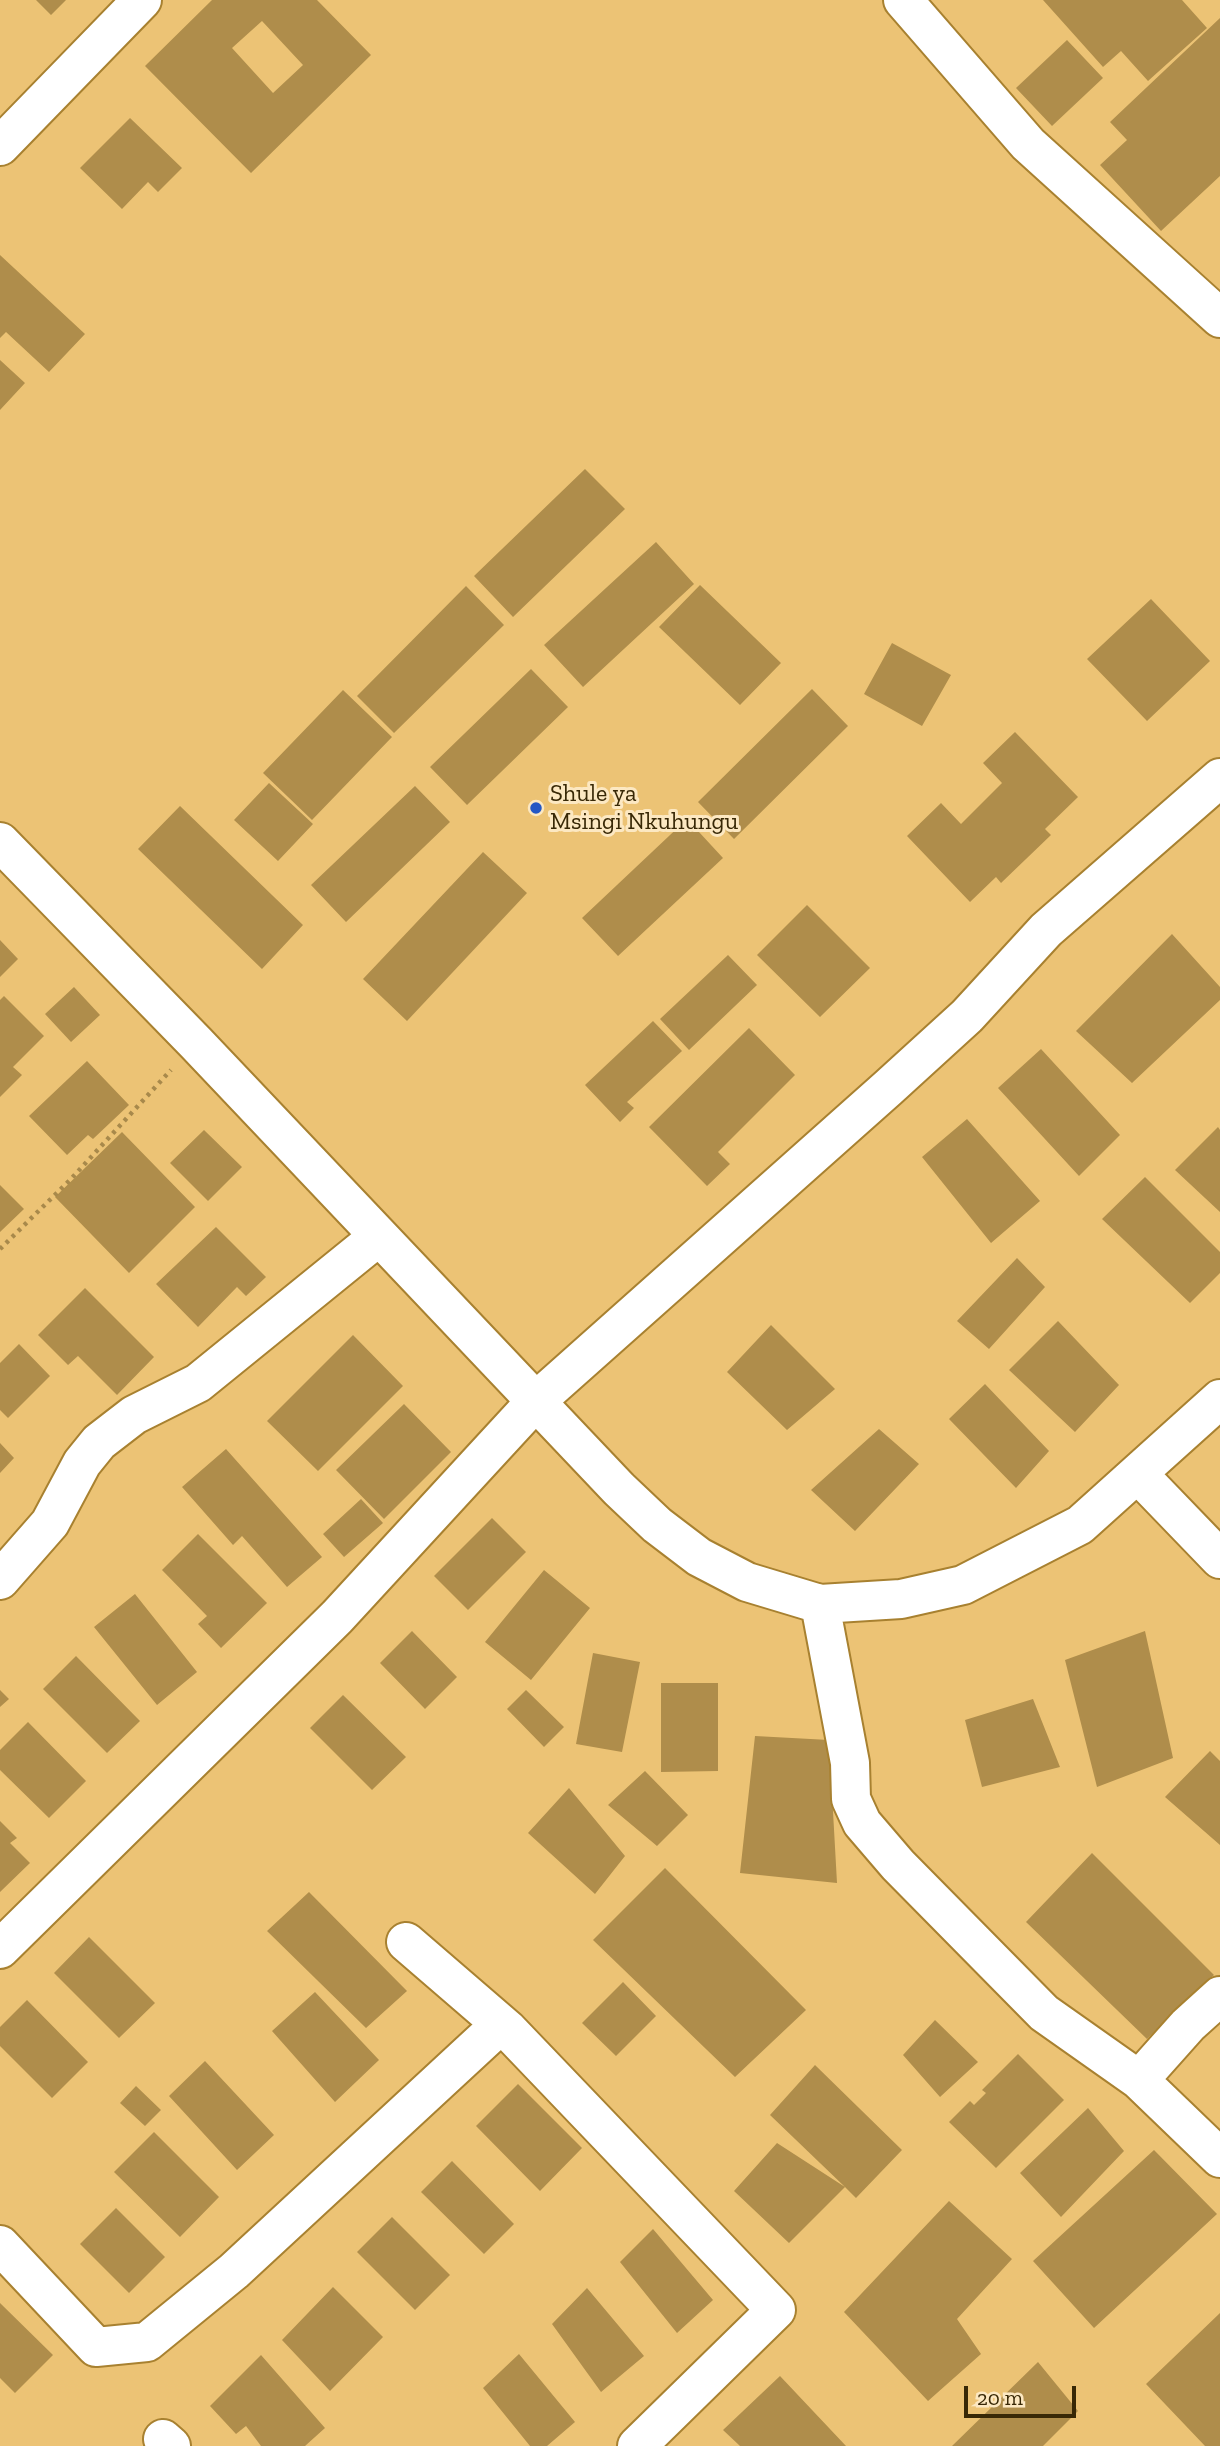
<!DOCTYPE html>
<html>
<head>
<meta charset="utf-8">
<style>
  body { margin:0 }
  #map { position:relative; width:1220px; height:2446px; overflow:hidden; background:#ecc375; font-family:"Zilla Slab",serif }
  canvas { display:block }
  .scale { position:absolute; left:964px; top:2386px; width:112px; height:32px; box-sizing:border-box; border:4px solid #382806; border-top:0; padding-left:9px; font-size:21px; line-height:24px; white-space:nowrap; color:#382806; -webkit-text-stroke:5px #fce8c2; paint-order:stroke }
</style>
</head>
<body>
<div id="map">
<canvas width="1220" height="2446"></canvas>
<div class="scale">20 m</div>
</div>
<script>
const c = document.querySelector('canvas').getContext('2d');
c.lineJoin = 'round';
function fillPath(path, color) { c.fillStyle = color; c.fill(path, 'evenodd'); }
const poly = rows => new Path2D(rows.map(r => 'M' + r).join(''));
function strokePath(path, color, width, dash) { c.strokeStyle = color; c.lineWidth = width; c.lineCap = dash ? 'butt' : 'round'; c.setLineDash(dash || []); c.stroke(path); }
function label(font, color, halo, rows, align = 'center') {
  c.font = font + ' "Zilla Slab",serif'; c.lineWidth = 6; c.setLineDash([]); c.textBaseline = 'middle'; c.strokeStyle = halo; c.fillStyle = color; for (const [text, x, y, turn = 0] of rows) {
    c.save(); c.translate(x, y); c.rotate((+turn || 0) * Math.PI / 180); c.textAlign = isNaN(turn) ? turn : align; if (halo) c.strokeText(text, 0, 0); c.fillText(text, 0, 0); c.restore();
  }
}
fillPath(poly([
  [36,0,66,0,51,15],
  [212,0,317,0,371,55,251,173,145,66],
  [262,21,303,65,273,93,232,48],
  [1043,0,1182,0,1207,28,1148,81,1121,51,1103,67],
  [1220,18,1220,176,1161,231,1100,165,1127,140,1110,122],
  [1067,40,1103,78,1052,126,1016,88],
  [130,118,182,168,158,192,148,182,122,209,80,168],
  [0,255,85,334,49,372,6,332,0,338],
  [0,360,25,383,0,410],
  [585,469,625,509,513,617,474,576],
  [656,542,694,584,583,687,544,645],
  [700,585,781,663,740,705,659,627],
  [466,586,504,625,394,733,357,696],
  [1151,599,1210,661,1147,721,1087,659],
  [892,643,951,675,922,726,864,694],
  [531,669,568,707,467,805,430,767],
  [812,689,848,726,734,839,698,802],
  [343,690,392,737,312,820,263,773],
  [1015,732,1078,797,1045,829,1051,835,1001,883,996,877,970,902,907,836,941,803,961,824,1002,783,983,763],
  [269,783,313,824,278,861,234,820],
  [415,786,450,822,346,922,311,885],
  [180,806,303,925,262,969,138,849],
  [687,819,723,858,618,956,582,918],
  [483,852,527,893,407,1021,363,979],
  [807,905,870,968,820,1017,757,955],
  [1172,934,1220,987,1220,1000,1132,1083,1076,1031],
  [0,940,18,959,0,977],
  [728,955,757,985,689,1050,660,1019],
  [74,987,100,1015,71,1042,45,1014],
  [4,996,44,1036,13,1067,22,1075,0,1097,0,1000],
  [653,1021,682,1051,627,1102,634,1108,620,1122,585,1085],
  [749,1028,795,1075,718,1152,730,1164,707,1186,649,1127],
  [1041,1049,1120,1135,1079,1176,998,1088],
  [87,1061,129,1105,93,1139,88,1135,67,1155,29,1116],
  [967,1119,1040,1201,991,1243,922,1157],
  [1218,1127,1220,1130,1220,1212,1175,1170],
  [204,1130,242,1167,208,1201,170,1163],
  [122,1132,195,1207,129,1273,55,1197],
  [1145,1177,1220,1252,1220,1273,1190,1303,1102,1219],
  [0,1185,24,1209,0,1232],
  [216,1227,266,1277,246,1296,237,1287,198,1327,156,1284],
  [1017,1258,1045,1287,989,1349,957,1321],
  [85,1288,154,1357,117,1395,78,1356,68,1365,38,1335],
  [1058,1321,1119,1385,1075,1432,1009,1370],
  [771,1325,835,1389,787,1430,727,1372],
  [353,1335,403,1386,318,1471,267,1421],
  [19,1344,50,1376,8,1418,0,1410,0,1363],
  [985,1384,1049,1451,1016,1488,949,1419],
  [404,1404,451,1452,384,1519,336,1470],
  [879,1429,919,1464,855,1531,811,1490],
  [0,1443,14,1458,0,1473],
  [226,1449,322,1557,287,1587,242,1536,233,1545,182,1487],
  [361,1499,383,1523,344,1557,323,1534],
  [492,1518,526,1552,468,1610,434,1576],
  [198,1534,267,1603,221,1648,198,1624,207,1616,162,1570],
  [544,1570,590,1608,531,1680,485,1642],
  [135,1594,197,1672,157,1705,94,1627],
  [412,1631,457,1677,425,1709,380,1663],
  [1145,1631,1173,1758,1097,1787,1065,1660],
  [593,1653,640,1662,622,1752,576,1744],
  [76,1656,140,1721,107,1753,43,1689],
  [661,1683,718,1683,718,1771,661,1772],
  [0,1690,9,1699,0,1707],
  [526,1690,564,1727,544,1747,507,1709],
  [343,1695,406,1757,372,1790,310,1728],
  [1033,1699,1060,1767,982,1787,965,1720],
  [28,1722,86,1781,49,1818,0,1770,0,1750],
  [755,1736,829,1740,837,1883,740,1873],
  [1210,1751,1220,1761,1220,1845,1165,1797],
  [645,1771,688,1815,657,1846,608,1805],
  [569,1788,625,1856,595,1894,528,1833],
  [0,1821,17,1838,10,1843,30,1863,0,1892],
  [1092,1853,1214,1975,1147,2039,1026,1922],
  [665,1868,806,2010,735,2077,593,1940],
  [309,1892,407,1991,366,2028,267,1931],
  [89,1937,155,2003,119,2038,54,1973],
  [623,1982,656,2016,616,2056,582,2023],
  [315,1992,379,2060,335,2102,272,2031],
  [27,2000,88,2062,52,2098,0,2046,0,2027],
  [935,2020,978,2062,940,2097,903,2055],
  [1018,2054,1064,2100,996,2168,949,2122,970,2101,974,2105,986,2093,982,2090],
  [205,2061,274,2135,237,2170,169,2096],
  [815,2065,902,2150,856,2198,845,2187,789,2243,734,2191,777,2143,845,2187,770,2115],
  [518,2084,582,2148,540,2191,476,2126],
  [136,2086,161,2110,145,2126,120,2103],
  [1088,2108,1124,2151,1061,2217,1020,2173],
  [154,2132,219,2197,180,2237,114,2172],
  [1154,2150,1217,2214,1094,2328,1033,2261],
  [452,2161,514,2224,484,2254,421,2192],
  [949,2201,1012,2259,957,2319,981,2354,928,2401,844,2312],
  [116,2208,165,2257,129,2293,80,2244],
  [392,2217,450,2275,415,2310,357,2252],
  [653,2229,713,2300,677,2333,620,2262],
  [333,2287,383,2337,330,2391,282,2340],
  [587,2288,644,2356,601,2392,552,2324],
  [0,2303,53,2355,15,2393,0,2378],
  [1220,2313,1220,2446,1205,2446,1146,2384],
  [519,2354,575,2422,547,2446,530,2446,483,2388],
  [261,2355,325,2428,305,2446,261,2446,246,2426,236,2434,210,2406],
  [1038,2362,1078,2411,1043,2446,952,2446],
  [780,2376,846,2446,740,2446,723,2430]
]), '#af8d4b');
const minor = poly([
  [903,0,1028,144,1220,318],
  [0,146,142,0],
  [0,842,196,1043,619,1489,657,1525,699,1557,747,1582,820,1604,901,1599,963,1585,1080,1525,1220,1399],
  [1138,1474,1220,1559],
  [0,1580,50,1523,82,1463,99,1442,134,1415,198,1383,378,1237],
  [820,1604,850,1763,851,1799,862,1823,898,1865,1044,2013,1139,2080,1220,2158],
  [406,1942,508,2030,776,2310,637,2446],
  [0,1949,337,1617,535,1402,888,1088,967,1016,1046,930,1220,778],
  [1139,2080,1188,2025,1220,1996],
  [0,2245,96,2347,147,2342,234,2271,501,2024],
  [163,2439,171,2446]
]);
strokePath(minor, '#a88130', 42);
strokePath(poly([
  [0,1249,70,1180,171,1070]
]), '#a8894b', 4.5, [3.5, 5]);
strokePath(minor, '#fff', 38);
for (const [x, y, r, color] of [
  [536,808,7,"#2457c4"]
]) { const dot = new Path2D(); dot.arc(x, y, r, 0, 2 * Math.PI); c.fillStyle = color; c.fill(dot); strokePath(dot, '#fce8c2', 2.5); }
label('24px', '#382806', '#fce8c2', [
  ["Shule ya",550,794],
  ["Msingi Nkuhungu",550,822]
], 'left');
</script>
</body>
</html>
